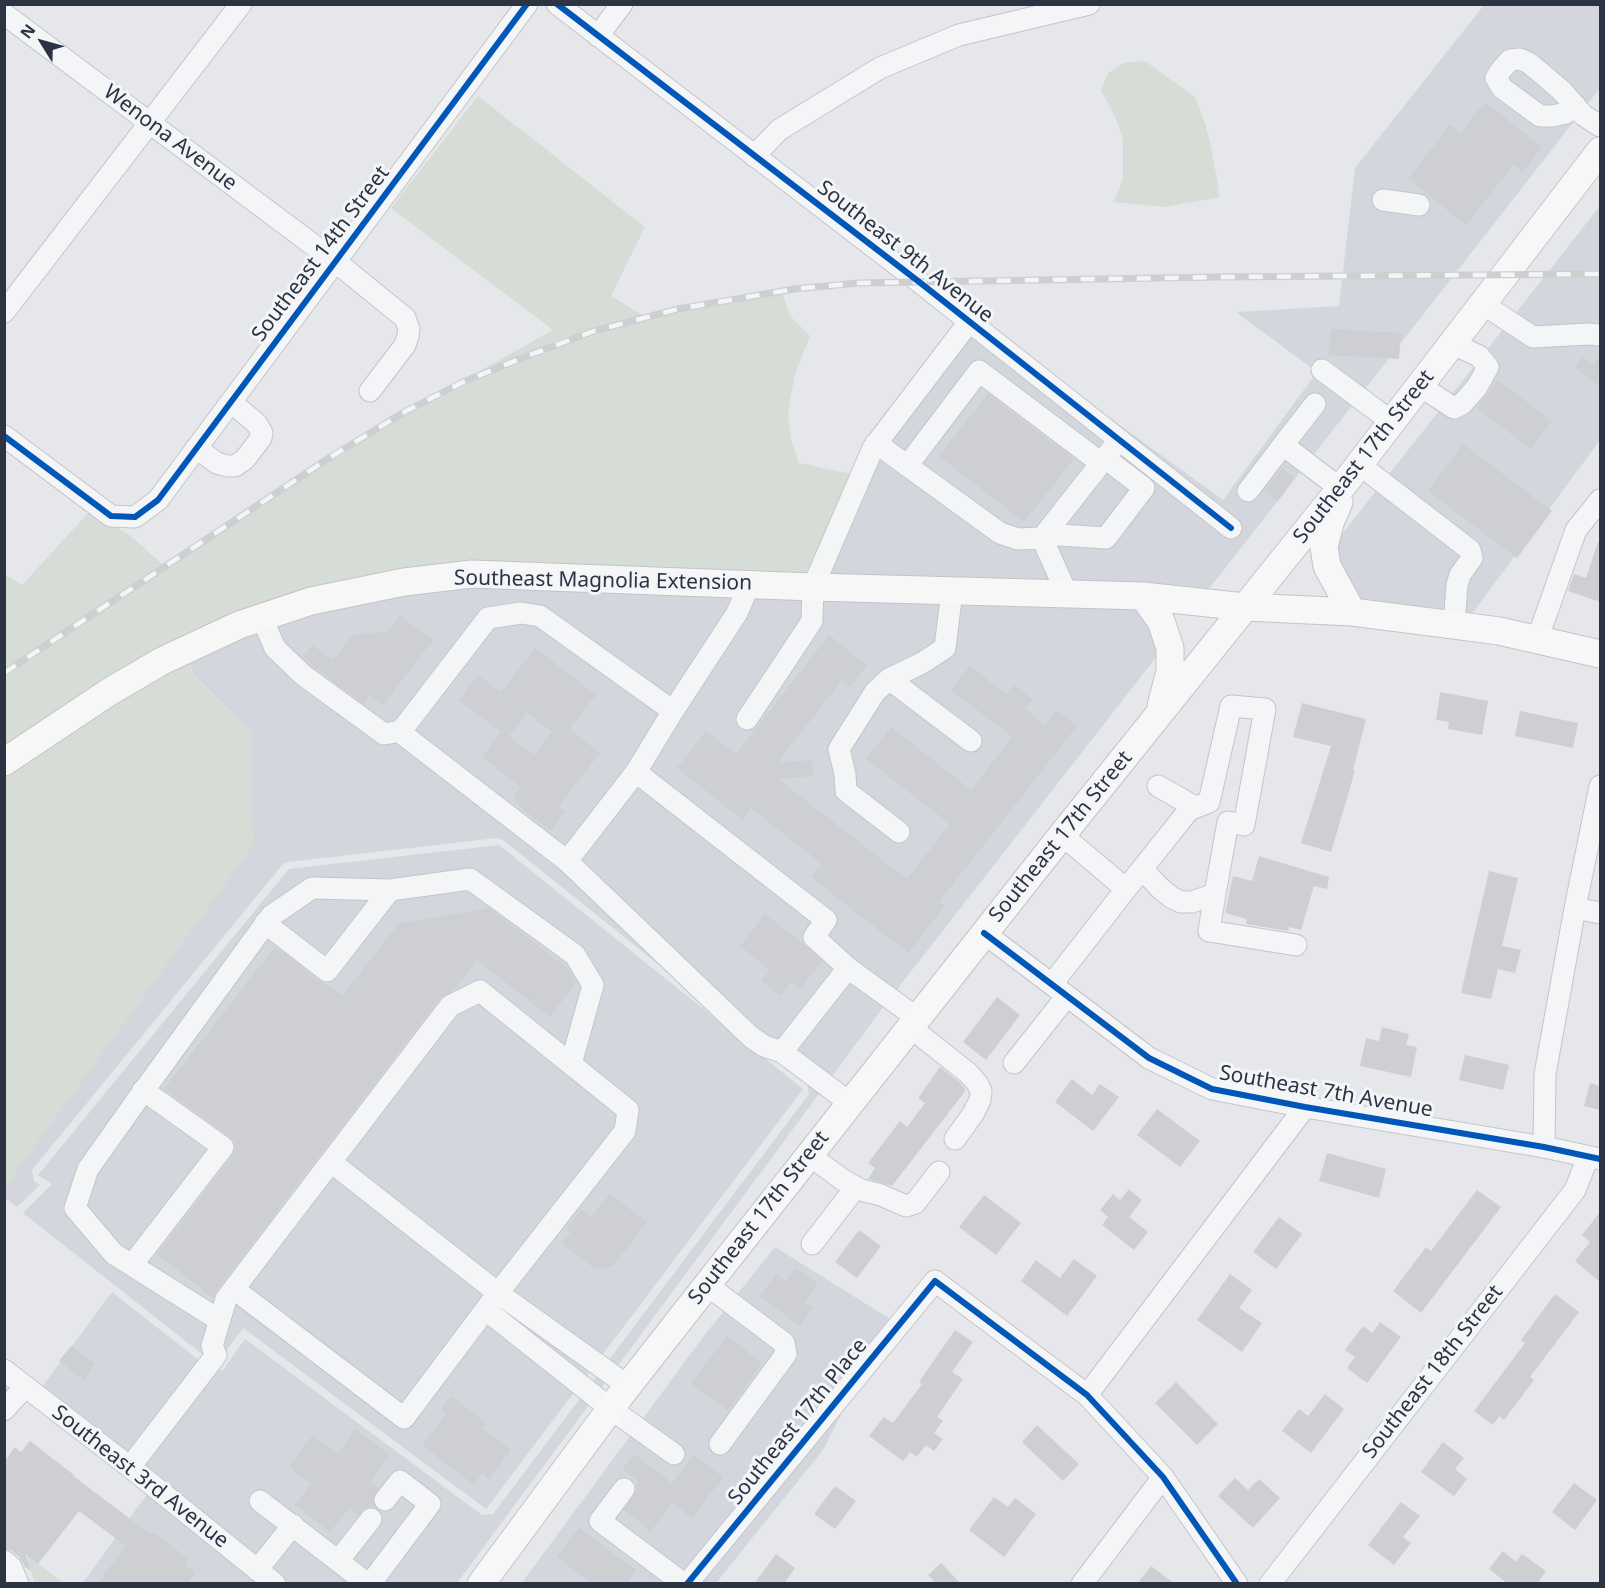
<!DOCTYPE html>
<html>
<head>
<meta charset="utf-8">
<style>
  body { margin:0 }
  #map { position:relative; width:1605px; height:1588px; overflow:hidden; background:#e5e7ea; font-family:"Noto Sans",sans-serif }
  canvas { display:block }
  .frame { position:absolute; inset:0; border:6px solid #2c3443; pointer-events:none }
  .north { position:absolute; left:12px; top:12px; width:60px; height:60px; -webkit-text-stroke:4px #f4f5f8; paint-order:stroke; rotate:307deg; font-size:16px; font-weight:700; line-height:24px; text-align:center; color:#2c3443 }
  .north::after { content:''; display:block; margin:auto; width:21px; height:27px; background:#2c3443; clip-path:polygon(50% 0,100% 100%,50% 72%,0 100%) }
</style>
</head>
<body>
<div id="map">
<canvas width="1605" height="1588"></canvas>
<div class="frame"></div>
<div class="north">N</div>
</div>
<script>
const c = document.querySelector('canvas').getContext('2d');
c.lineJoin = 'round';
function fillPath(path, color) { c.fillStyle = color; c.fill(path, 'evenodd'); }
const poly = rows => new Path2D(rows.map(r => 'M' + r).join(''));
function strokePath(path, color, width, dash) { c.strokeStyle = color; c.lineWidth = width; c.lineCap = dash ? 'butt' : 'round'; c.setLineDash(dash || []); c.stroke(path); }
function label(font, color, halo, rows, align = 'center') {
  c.font = font + ' "Noto Sans",sans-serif'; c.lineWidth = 6; c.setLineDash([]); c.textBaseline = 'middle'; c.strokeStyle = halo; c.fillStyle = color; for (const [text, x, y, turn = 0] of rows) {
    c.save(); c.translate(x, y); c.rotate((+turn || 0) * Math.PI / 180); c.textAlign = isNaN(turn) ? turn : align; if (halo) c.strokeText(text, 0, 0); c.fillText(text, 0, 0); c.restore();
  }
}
fillPath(poly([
  [1484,5,1600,5,1600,88,1205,594,827,579,881,453,971,334,1234,540,1243,527,1044,370,1223,500,1317,372,1236,312,1339,306,1355,168],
  [1600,206,1600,440,1469,618,1356,604,1336,565,1335,543],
  [474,583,1139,605,1161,651,884,1006,457,1583,289,1583,142,1467,217,1370,223,1370,245,1339,482,1515,493,1514,809,1094,807,1083,503,840,497,838,288,862,283,864,32,1170,34,1181,40,1185,17,1207,5,1198,5,1187,252,732,193,675,189,659,315,610],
  [499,845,803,1089,486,1509,243,1328,216,1365,23,1213,52,1184,38,1175,289,869],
  [775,1247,890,1319,823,1450,716,1583,521,1584,703,1337],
  [112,1292,200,1361,128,1455,41,1388],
  [148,1493,262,1584,82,1584]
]), '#d4d6dd');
fillPath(poly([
  [1145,61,1195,97,1206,126,1212,152,1220,197,1165,207,1113,202,1123,180,1123,139,1114,114,1101,91,1108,73,1124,63],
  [478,96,645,227,611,296,644,316,689,305,781,288,790,316,810,336,795,374,788,412,791,440,799,463,851,474,808,573,308,593,5,751,4,574,22,585,90,511,132,537,163,565,355,441,553,330,391,208],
  [189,659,193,676,252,732,253,846,5,1187,5,773,114,699],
  [28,1556,63,1583,35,1583,31,1571,24,1561]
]), '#d6ddd6');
fillPath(poly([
  [1485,102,1542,147,1523,171,1514,164,1466,225,1408,179,1450,125,1460,133],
  [1331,329,1401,333,1399,359,1329,355],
  [1600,355,1600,387,1575,367,1582,357,1593,365],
  [1498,380,1552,421,1531,449,1477,408],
  [988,394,1074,459,1024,522,939,456],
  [1463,444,1552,511,1517,558,1428,491],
  [1282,468,1295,478,1278,501,1264,491],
  [1598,542,1600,543,1600,602,1568,591,1574,574,1586,578],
  [400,616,433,640,383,705,370,695,364,704,311,665,303,657,312,645,333,660,353,635,388,631],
  [829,635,867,665,850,687,842,680,777,763,812,760,813,776,778,779,907,879,950,824,866,759,891,727,971,790,1012,737,951,690,970,666,1006,694,1014,685,1033,700,1025,709,1045,725,1057,710,1077,726,939,902,945,906,908,953,811,877,822,864,751,808,743,820,677,768,706,731,736,754],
  [535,648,596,695,569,729,600,753,558,807,565,812,551,831,519,806,514,796,521,787,482,757,501,732,459,700,478,675,501,692],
  [527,713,552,732,534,755,509,736],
  [1440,692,1488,701,1482,735,1448,729,1449,722,1436,720],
  [1302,703,1366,719,1353,770,1355,771,1331,852,1301,843,1331,746,1293,737],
  [1520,711,1578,723,1573,748,1515,736],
  [1259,856,1329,877,1327,889,1314,886,1301,930,1289,927,1288,931,1246,924,1247,919,1225,913,1233,876,1252,881],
  [1489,871,1518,878,1502,946,1521,950,1515,973,1498,969,1491,999,1461,993],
  [489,908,569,969,576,982,550,1017,477,960,454,990,440,998,216,1291,213,1298,157,1254,233,1155,236,1148,234,1141,230,1137,164,1089,275,947,319,981,326,984,342,996,399,923],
  [765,914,804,944,822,961,800,989,791,982,781,996,761,981,770,970,740,946],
  [997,997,1020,1015,986,1060,963,1042],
  [1382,1027,1409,1034,1406,1045,1417,1047,1411,1077,1360,1066,1366,1038,1379,1041],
  [1465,1055,1509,1065,1503,1090,1459,1080],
  [940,1067,959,1082,966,1090,892,1186,868,1179,875,1168,868,1163,900,1121,907,1127,925,1103,918,1098],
  [1072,1079,1092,1095,1100,1084,1119,1097,1093,1131,1055,1102],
  [1590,1083,1600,1086,1600,1110,1584,1106],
  [1157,1109,1200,1141,1180,1167,1137,1135],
  [1327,1153,1386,1169,1379,1198,1319,1181],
  [1129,1189,1142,1200,1129,1217,1148,1232,1134,1250,1102,1225,1108,1217,1100,1210,1113,1194,1120,1200],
  [1477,1190,1501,1207,1421,1313,1393,1291,1426,1247,1431,1251],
  [610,1194,647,1222,613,1266,595,1269,562,1243,571,1232,566,1229,581,1210,591,1217],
  [984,1195,1021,1223,996,1255,959,1227],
  [1600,1212,1600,1282,1575,1261,1590,1242,1582,1235],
  [1279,1217,1302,1234,1276,1269,1253,1252],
  [859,1230,881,1246,857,1278,835,1262],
  [1074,1259,1097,1276,1067,1316,1021,1281,1036,1260,1060,1278],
  [796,1268,818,1284,804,1302,813,1308,800,1326,760,1296,776,1274,785,1281],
  [1230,1274,1252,1290,1239,1308,1262,1323,1242,1352,1197,1320],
  [1555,1294,1579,1312,1530,1377,1534,1380,1504,1420,1499,1416,1493,1425,1474,1411,1525,1343,1521,1340],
  [1380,1322,1401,1337,1367,1383,1347,1368,1355,1357,1345,1350,1363,1326,1372,1333],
  [955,1330,973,1342,952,1372,963,1379,937,1417,943,1421,934,1433,943,1439,934,1451,926,1445,917,1457,910,1452,903,1461,869,1436,884,1417,893,1423,922,1384,919,1382],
  [727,1336,762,1363,728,1411,691,1383],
  [71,1346,95,1364,84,1380,59,1361],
  [1176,1382,1218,1424,1197,1445,1155,1403],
  [1325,1394,1344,1409,1311,1453,1282,1431,1299,1409,1308,1416],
  [451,1396,486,1422,482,1428,511,1450,489,1479,482,1473,474,1485,422,1445,447,1413,441,1409],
  [1037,1425,1079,1464,1063,1481,1022,1442],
  [356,1429,390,1455,370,1482,378,1488,373,1498,375,1507,366,1507,358,1515,349,1508,330,1532,295,1505,311,1484,289,1467,313,1435,337,1454],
  [30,1441,74,1475,73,1476,152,1535,154,1533,189,1559,185,1565,195,1573,187,1584,97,1584,126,1546,79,1511,38,1564,25,1554,31,1571,25,1567,19,1557,12,1551,4,1549,4,1462,15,1447,21,1452],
  [1443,1442,1464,1458,1455,1469,1467,1479,1454,1496,1421,1472],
  [634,1454,672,1483,694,1455,723,1477,692,1518,672,1503,651,1531,624,1510,634,1496,637,1491,636,1485,639,1482,622,1469],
  [1235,1478,1248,1490,1259,1479,1280,1498,1253,1528,1218,1496],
  [1574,1483,1597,1500,1575,1530,1552,1512],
  [835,1486,856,1501,835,1529,814,1514],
  [994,1497,1008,1507,1015,1498,1036,1514,1004,1557,969,1530],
  [1401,1502,1420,1516,1403,1537,1411,1543,1394,1565,1368,1545],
  [579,1528,636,1570,626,1584,592,1584,557,1557],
  [1503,1551,1516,1562,1522,1554,1546,1571,1537,1584,1508,1584,1489,1569],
  [776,1554,795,1568,784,1584,754,1584],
  [941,1563,961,1584,937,1584,928,1575],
  [1151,1566,1175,1584,1137,1584]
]), '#cdcfd2');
const minor = poly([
  [557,4,918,281,1231,528],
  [4,14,336,262,405,318,409,329,408,336,405,345,370,391],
  [598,36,622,4],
  [1575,105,1566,113,1553,116,1540,116,1502,88,1496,78,1501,70,1510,60,1520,59,1529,63,1561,90,1583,115,1600,126],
  [754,156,779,130,880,68,959,35,1089,4],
  [1383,200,1419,205],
  [1483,304,1533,337,1588,334,1600,335],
  [4,312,241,4],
  [1322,370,1392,422],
  [1420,386,1454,408,1462,404,1477,387,1488,367,1479,356,1453,344],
  [4,436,111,516,135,517,158,500,527,4],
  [876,443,1000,533,1018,539,1042,538,1119,440],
  [1283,445,1315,404],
  [196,448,217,463,227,466,235,466,245,459,261,438,262,433,257,424,231,402],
  [1360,465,1470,550,1472,558,1460,575,1457,585,1454,625],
  [907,466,979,371,1101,463],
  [1248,491,1283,445,1341,489],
  [1045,534,1106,538,1144,488,1105,458],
  [1042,538,1067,594],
  [749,585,737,613,673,711,540,616,521,613,488,618,401,731,405,736,567,861,636,772,826,920,814,937,848,968],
  [262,618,275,648,303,675,384,734,401,731],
  [1537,640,1576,530,1600,500],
  [889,679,971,741],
  [747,719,812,621,813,587,873,448,969,322],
  [636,772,673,711],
  [1158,786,1195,807],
  [899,832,846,791,845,774,839,749,875,692,889,679,922,663,945,648,952,591],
  [1062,835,1126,889],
  [567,861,751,1037,764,1046,782,1052],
  [1215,894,1209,931,1296,945],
  [1575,908,1600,913],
  [265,923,327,971,390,890],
  [984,933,1149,1058,1212,1089,1305,1107,1544,1147,1600,1159],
  [1052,984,1126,889,1189,810,1209,802,1231,706,1265,709,1244,825,1228,822,1215,894,1192,902,1181,902,1171,897,1160,888,1142,869],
  [910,1027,968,1073,977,1083,981,1091,980,1100,973,1114,955,1139],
  [1014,1063,1067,996],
  [850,1103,782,1052,848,968,917,1018],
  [1544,1147,1545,1074,1575,908,1600,786],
  [809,1155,843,1180,861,1190,881,1195,906,1206,915,1203,939,1172],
  [331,1162,498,1293,628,1386],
  [812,1244,856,1187],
  [132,1265,223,1147,143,1090],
  [707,1285,784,1343,786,1354,720,1444],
  [486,1310,611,1409,674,1454],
  [219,1320,114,1254,75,1208,88,1169,142,1093,271,916,312,888,390,890,470,879,575,955,593,985,571,1064],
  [4,1370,130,1467,275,1584],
  [1087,1395,1305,1107],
  [4,1410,25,1387],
  [130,1467,216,1355,212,1346,226,1299,450,1006,480,991,628,1110,625,1131,498,1293,404,1418,234,1289],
  [624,1489,600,1521,684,1584],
  [260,1501,368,1584],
  [4,1561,11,1567,18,1584],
  [338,1561,371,1519],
  [257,1570,293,1525],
  [370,1584,430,1504,400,1481,385,1500],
  [687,1584,935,1281,1087,1395,1163,1477,1237,1584],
  [1082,1584,1163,1477],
  [1270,1584,1575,1190,1588,1157]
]);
const major = poly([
  [1339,502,1330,523,1324,547,1327,566,1352,612],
  [1143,596,1161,621,1170,648,1170,671,1161,706],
  [4,762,109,692,162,661,239,625,311,601,404,582,472,574,813,587,1143,596,1245,607,1352,612,1454,625,1499,631,1600,654],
  [481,1584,620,1396,707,1285,1062,835,1348,479,1600,151]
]);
strokePath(minor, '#c3c5c8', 23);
strokePath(major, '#c2c4c8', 29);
strokePath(minor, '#f4f5f6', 21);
strokePath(major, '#f7f7f8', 27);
const rail = poly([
  [4,673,329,458,406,411,463,382,527,356,594,331,678,309,794,289,858,283,1221,277,1600,274]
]);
strokePath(rail, '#cecfd1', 7);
strokePath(rail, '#f4f5f8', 4.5, [14]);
strokePath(poly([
  [557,4,918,281,1231,528],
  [4,436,111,516,135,517,158,500,527,4],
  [984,933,1149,1058,1212,1089,1305,1107,1544,1147,1600,1159],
  [687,1584,935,1281,1087,1395,1163,1477,1237,1584]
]), '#0057b8', 6);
label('21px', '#2c3443', '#f4f5f8', [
  ["Wenona Avenue",170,138,37],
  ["Southeast 9th Avenue",905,252,38],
  ["Southeast 14th Street",321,254,-53],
  ["Southeast 17th Street",1364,457,-52],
  ["Southeast Magnolia Extension",603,581,1],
  ["Southeast 17th Street",1061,837,-51],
  ["Southeast 7th Avenue",1326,1092,10],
  ["Southeast 17th Street",759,1218,-52],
  ["Southeast 18th Street",1433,1372,-52],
  ["Southeast 17th Place",798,1422,-51],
  ["Southeast 3rd Avenue",140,1477,38]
]);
</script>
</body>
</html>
